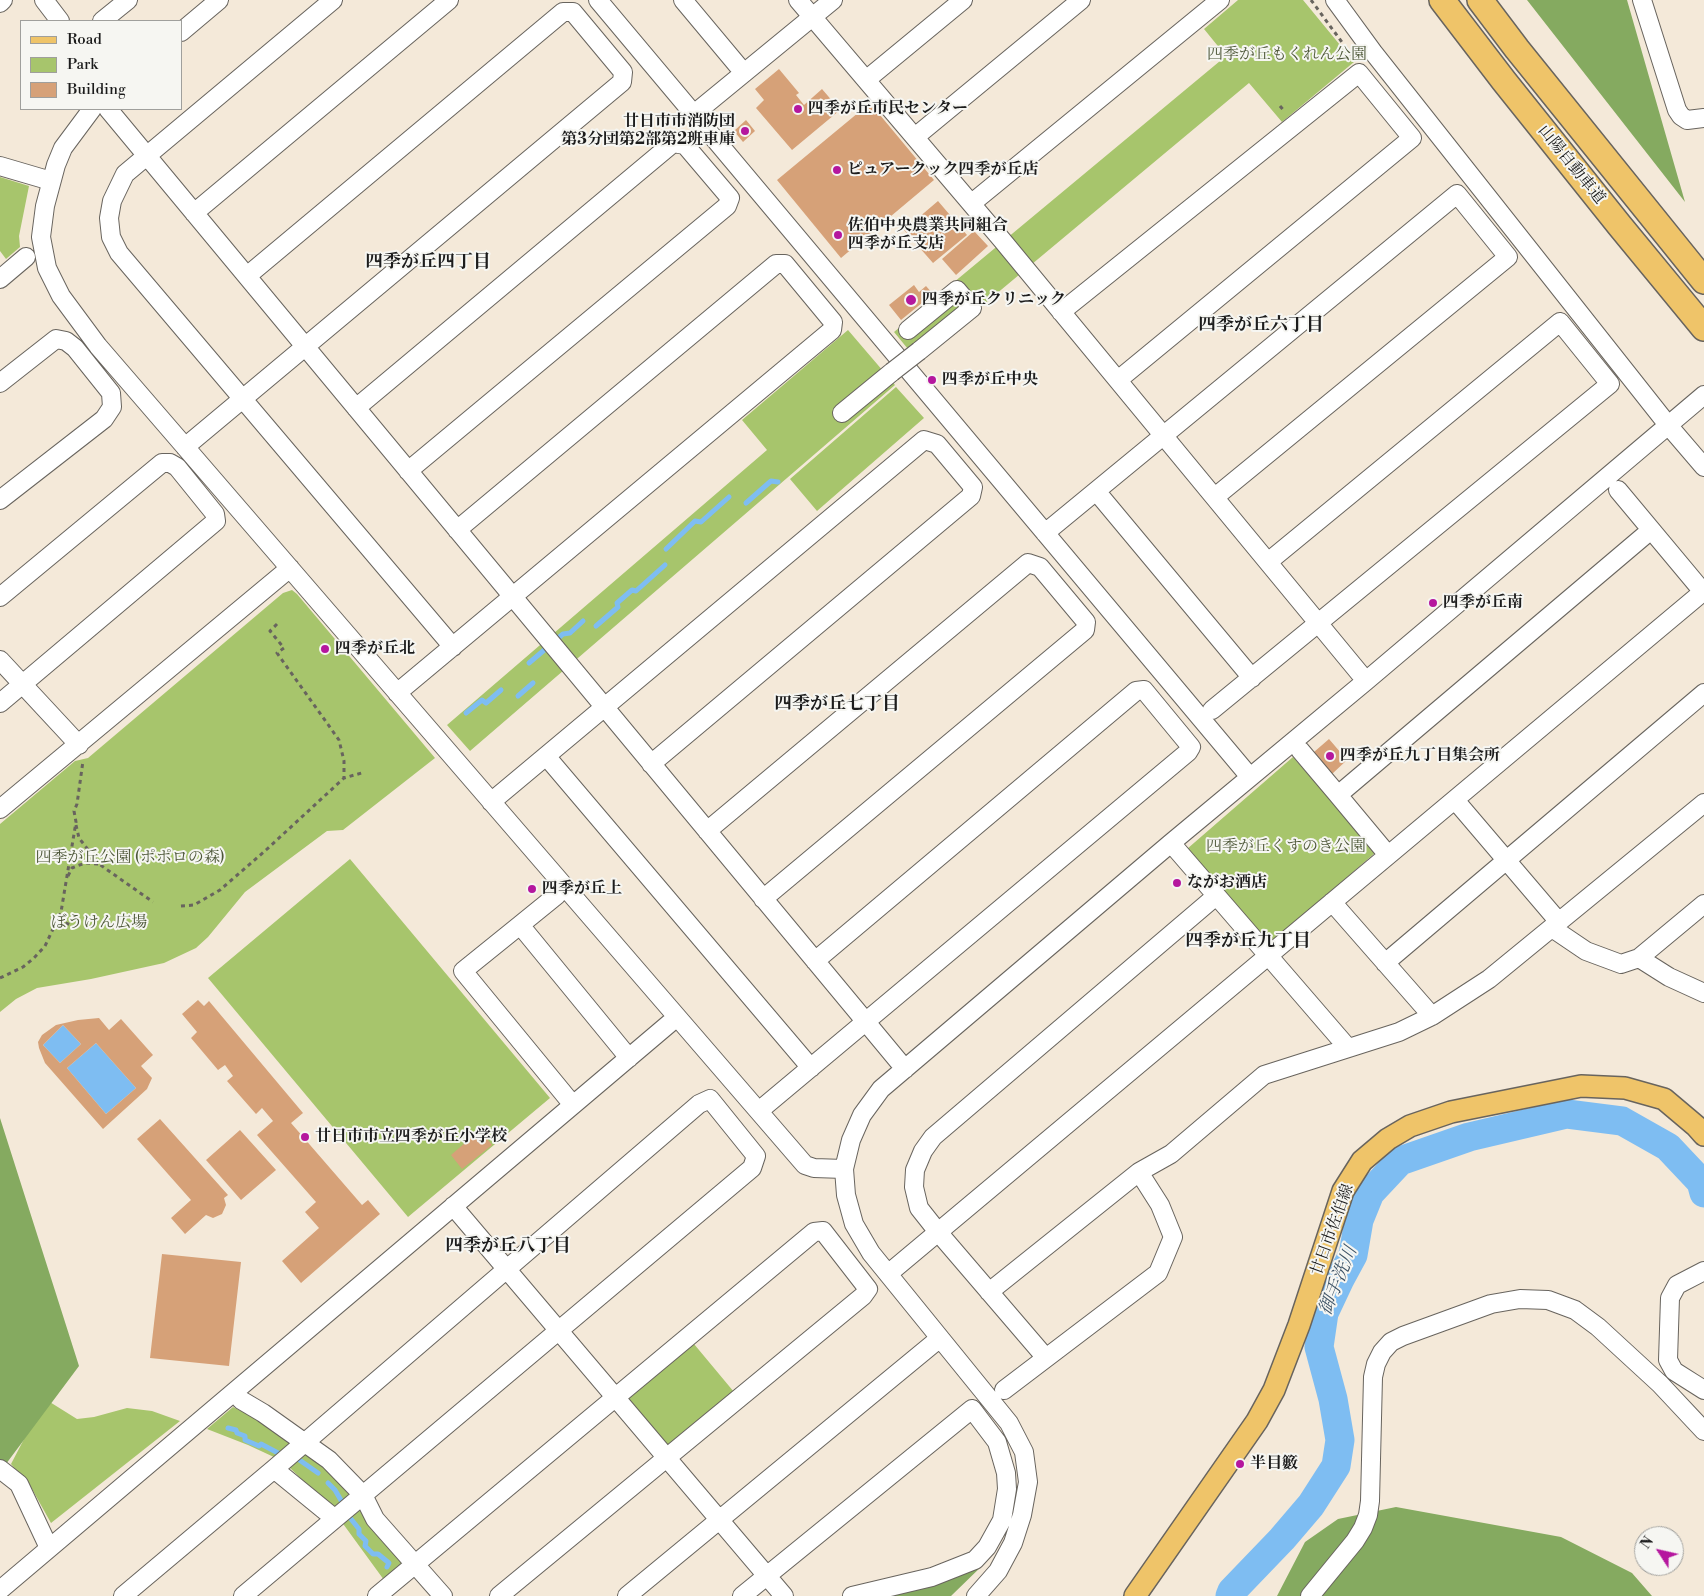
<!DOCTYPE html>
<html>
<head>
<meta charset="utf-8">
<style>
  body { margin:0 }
  #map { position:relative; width:1704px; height:1596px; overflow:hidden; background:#f4e9d9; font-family:"Libre Bodoni",serif }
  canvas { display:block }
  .legend { position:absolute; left:20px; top:20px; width:162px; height:90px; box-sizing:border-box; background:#f6f6f2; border:1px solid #9f9f9c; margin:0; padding:6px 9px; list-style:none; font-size:15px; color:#1c1c1c }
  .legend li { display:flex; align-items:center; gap:10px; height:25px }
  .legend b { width:25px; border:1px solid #9f9f9c }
  .north { position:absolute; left:1634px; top:1526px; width:50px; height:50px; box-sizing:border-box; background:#f6f6f2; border:1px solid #9f9f9c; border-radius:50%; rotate:305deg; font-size:14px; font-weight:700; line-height:20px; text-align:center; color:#1c1c1c }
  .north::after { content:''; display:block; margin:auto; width:18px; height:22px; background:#b5179e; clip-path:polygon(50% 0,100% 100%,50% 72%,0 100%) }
</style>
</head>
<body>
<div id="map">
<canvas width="1704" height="1596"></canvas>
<ul class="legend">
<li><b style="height:6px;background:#efc469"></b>Road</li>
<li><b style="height:14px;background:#a7c56c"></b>Park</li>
<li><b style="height:14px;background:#d6a178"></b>Building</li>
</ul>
<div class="north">N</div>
</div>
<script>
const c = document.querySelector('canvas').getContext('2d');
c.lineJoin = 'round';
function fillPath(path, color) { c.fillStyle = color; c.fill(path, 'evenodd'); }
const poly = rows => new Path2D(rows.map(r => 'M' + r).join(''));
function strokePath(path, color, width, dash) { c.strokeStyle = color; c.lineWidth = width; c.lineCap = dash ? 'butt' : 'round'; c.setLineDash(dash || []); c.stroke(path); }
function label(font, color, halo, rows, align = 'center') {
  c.font = font + ' "Libre Bodoni","Noto Serif JP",serif'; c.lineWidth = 4; c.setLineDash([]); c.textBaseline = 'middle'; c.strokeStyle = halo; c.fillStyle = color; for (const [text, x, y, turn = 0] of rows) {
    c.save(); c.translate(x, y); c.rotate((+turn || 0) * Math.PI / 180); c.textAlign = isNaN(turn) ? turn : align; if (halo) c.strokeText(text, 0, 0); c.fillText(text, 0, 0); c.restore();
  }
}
fillPath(poly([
  [1238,0,1303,0,1354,62,1282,122,1249,83,917,360,894,332,1226,56,1204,29],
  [0,177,29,186,19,236,20,247,6,259,0,251],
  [848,330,895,385,470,751,447,725,767,450,742,420],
  [896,387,924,418,817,511,790,479],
  [292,590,297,594,435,758,343,830,327,831,245,892,208,937,196,948,164,963,91,979,37,988,16,999,0,1012,0,824,75,761,88,758,283,593],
  [1293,757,1376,852,1269,945,1187,849],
  [350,859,550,1098,408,1217,208,978],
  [694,1344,734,1392,668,1447,628,1399],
  [45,1399,77,1419,94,1417,127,1408,152,1411,180,1421,51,1523,32,1489,11,1464],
  [233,1407,258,1419,325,1467,350,1493,366,1521,403,1564,384,1580,333,1510,289,1467,276,1458,248,1445,207,1429]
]), '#a7c56c');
fillPath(poly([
  [1527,0,1627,0,1685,202],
  [0,1118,79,1366,0,1472],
  [1396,1507,1561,1537,1632,1573,1652,1596,1277,1596,1305,1542,1338,1519],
  [986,1562,951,1596,893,1596]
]), '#85aa60');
fillPath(poly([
  [63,1025,81,1044,60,1063,43,1045],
  [96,1043,136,1088,106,1114,67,1068]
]), '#7ebdf2');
strokePath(poly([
  [746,503,771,481,778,482],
  [666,549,695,521,701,522,729,497],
  [596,626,618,607,617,603,632,590,636,591,665,565],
  [529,663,563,634,570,633,583,621],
  [518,696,533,683],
  [466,713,482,700,486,703,501,690],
  [228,1428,236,1430,237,1433,245,1436,245,1440,259,1446,261,1444,280,1454],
  [298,1459,318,1473],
  [328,1483,335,1490,342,1502],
  [351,1519,359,1529,359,1534,366,1541,365,1546,373,1554,378,1554,389,1563,387,1567]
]), '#7ebdf2', 5);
strokePath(poly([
  [1230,1596,1232,1591,1282,1539,1311,1505,1336,1466,1340,1440,1333,1399,1319,1347,1324,1313,1340,1279,1353,1255,1359,1220,1370,1193,1400,1161,1469,1137,1567,1114,1622,1121,1668,1147,1701,1182,1704,1193]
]), '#7ebdf2', 29);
fillPath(poly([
  [779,69,799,93,796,95,804,105,822,89,840,110,792,150,756,108,764,100,755,89],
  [870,103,934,180,841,258,777,180],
  [746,120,755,131,743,142,734,131],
  [938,201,967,235,933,263,904,230],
  [974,231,988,246,956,275,942,259],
  [914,285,919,292,926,286,933,294,901,320,889,305],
  [1329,739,1347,760,1332,774,1314,752],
  [198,1000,204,1006,209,1001,303,1113,291,1123,362,1205,368,1200,380,1214,301,1283,282,1261,319,1228,305,1212,316,1202,257,1135,273,1121,262,1108,256,1114,227,1081,233,1076,225,1065,218,1070,191,1038,197,1032,182,1014],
  [99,1018,109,1030,121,1019,153,1055,141,1066,152,1078,147,1089,103,1129,45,1063,39,1048,38,1042,42,1035,56,1025,78,1020],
  [63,1025,81,1044,60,1063,43,1045],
  [96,1043,136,1088,106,1114,67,1068],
  [160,1119,228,1195,224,1198,226,1205,222,1214,213,1218,206,1215,185,1234,171,1218,191,1200,137,1139],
  [240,1130,276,1170,241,1200,206,1160],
  [480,1130,492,1145,462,1169,451,1155],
  [162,1254,241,1262,229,1366,150,1358]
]), '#d6a178');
const minor = poly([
  [44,0,60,21],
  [333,0,125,174,112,201,109,218,111,237,119,253,453,647],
  [598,0,1250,777],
  [683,0,744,73],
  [798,0,1002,240,1366,681],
  [1335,0,1373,52,1668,425,1704,467],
  [1642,0,1677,110,1681,116,1687,120,1704,118],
  [0,3,3,0],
  [102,21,128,0],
  [181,32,219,0],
  [866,80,963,0],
  [92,109,63,148,56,165,45,206,41,237,47,268,61,296,98,346,805,1165,814,1168,844,1169],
  [108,109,905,1069],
  [694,114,833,0],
  [915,137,1081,0],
  [0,166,51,181],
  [972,203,1220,0],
  [194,213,449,0],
  [0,279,26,257],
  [1061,312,1359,73,1412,138,1118,380],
  [908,330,957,290,972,308,919,351],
  [0,383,56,339,66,341,75,348,111,393,112,407,104,419,0,500],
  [356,408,673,143,685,145,730,198,727,206,408,471],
  [842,413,892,372],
  [185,447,622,82,623,72,573,12,563,12,247,276],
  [1618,490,1704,593],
  [1096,491,1252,678],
  [1045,533,1457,194,1508,257,1215,497],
  [0,597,162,463,170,463,177,467,215,514,216,521,0,703],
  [0,660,79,745],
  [397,693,832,330,833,322,785,264,776,264,457,530],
  [1212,710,1610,384,1560,322,1268,562],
  [1300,750,1338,795],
  [546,756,811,1068],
  [1455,800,1559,922],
  [491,802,924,440,937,444,973,487,971,496,651,764],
  [0,809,290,568],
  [707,831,1028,563,1040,567,1086,622,1085,630,763,899],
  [1171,843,1348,1048],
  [1388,855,1338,795,1651,530],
  [1332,902,1432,1016],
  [520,925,557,895],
  [1552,928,1586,951,1621,964,1639,958,1669,977,1704,993],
  [1639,958,1704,904],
  [1385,963,1704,693],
  [573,1105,463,971,520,925,629,1058],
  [766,1105,1188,752,1191,747,1144,690,1136,691,815,961],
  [453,1206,784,1596],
  [1704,1271,1677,1285,1670,1298,1668,1360,1674,1371,1704,1390],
  [888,1274,1704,591],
  [989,1292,1139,1172,1171,1154,1264,1075,1399,1032,1432,1016,1489,979,1704,803],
  [1046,1358,938,1232,919,1208,914,1187,915,1170,923,1151,933,1137,1216,896],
  [1004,1390,1158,1273,1173,1237,1160,1205,1139,1172],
  [241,1400,263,1413,329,1460,363,1495,375,1519,443,1596],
  [0,1469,19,1484,49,1548],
  [274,1469,334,1518],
  [0,1590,677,1017],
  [123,1596,274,1469,699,1104,710,1099,756,1156,752,1168,243,1596],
  [377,1596,814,1232,823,1231,868,1289,863,1296,499,1596],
  [627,1596,940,1338],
  [742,1596,972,1409,997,1442,1006,1473,1007,1489,1002,1520,987,1547,975,1560,932,1577,852,1596],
  [976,1596,998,1571,1013,1543,1022,1515,1028,1482,1024,1452,1009,1423,871,1253,854,1224,846,1195,844,1169,851,1140,862,1115,881,1089,1171,843,1366,681,1704,395],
  [1310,1596,1355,1541,1363,1528,1368,1515,1370,1501,1373,1377,1376,1364,1382,1352,1391,1342,1403,1336,1491,1304,1520,1299,1548,1300,1575,1310,1598,1327,1660,1384,1704,1431]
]);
const major = poly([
  [1135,1596,1257,1421,1274,1390,1299,1325,1343,1191,1362,1161,1388,1139,1410,1126,1451,1112,1581,1086,1625,1088,1664,1099,1696,1126,1704,1135]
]);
const highway = poly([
  [1442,0,1504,81,1620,226,1704,328],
  [1480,0,1517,49,1704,281]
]);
strokePath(minor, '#68645e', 20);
strokePath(major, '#68645e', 24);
strokePath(highway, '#68645e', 28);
strokePath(poly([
  [1311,0,1355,60],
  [1280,106,1285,112],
  [277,624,270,631,284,648,277,653,339,740,344,761,344,778],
  [76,825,79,838,99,864,153,902],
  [68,876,72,868,85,863,99,864],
  [181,906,194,905,220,890,266,850,344,778,365,772],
  [58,920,71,925],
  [0,978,23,967,34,958,45,946,61,912,76,822,74,811,77,804,83,761]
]), '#68645e', 3, [4, 4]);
strokePath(minor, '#fff', 18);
strokePath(major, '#efc469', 21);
strokePath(highway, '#efc469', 25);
const minorBridge = poly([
  [892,372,919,351]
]);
strokePath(minorBridge, '#68645e', 20, []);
strokePath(minorBridge, '#fff', 18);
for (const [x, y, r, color] of [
  [798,109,5,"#b5179e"],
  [745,131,5,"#b5179e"],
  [837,170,5,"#b5179e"],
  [838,235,5,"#b5179e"],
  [911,300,6,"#b5179e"],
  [932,380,5,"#b5179e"],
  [1433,603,5,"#b5179e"],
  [325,649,5,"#b5179e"],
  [1330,756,5,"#b5179e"],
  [1177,883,5,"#b5179e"],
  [532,889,5,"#b5179e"],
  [305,1137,5,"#b5179e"],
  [1240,1464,5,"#b5179e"]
]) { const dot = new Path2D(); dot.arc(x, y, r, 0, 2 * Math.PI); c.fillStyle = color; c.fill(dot); strokePath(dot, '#f6f6f2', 2); }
label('16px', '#4d5738', '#f6f6f2', [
  ["四季が丘もくれん公園",1287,55],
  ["四季が丘くすのき公園",1286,847],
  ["四季が丘公園 (ポポロの森)",130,858],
  ["ぼうけん広場",99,923]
]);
label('bold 16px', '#1c1c1c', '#f6f6f2', [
  ["四季が丘市民センター",808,109],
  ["廿日市市消防団",735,122,"right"],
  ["第3分団第2部第2班車庫",735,140,"right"],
  ["ピュアークック四季が丘店",847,170],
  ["佐伯中央農業共同組合",848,226],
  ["四季が丘支店",848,244],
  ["四季が丘クリニック",922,300],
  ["四季が丘中央",942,380],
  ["四季が丘南",1443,603],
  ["四季が丘北",335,649],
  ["四季が丘九丁目集会所",1340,756],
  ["ながお酒店",1187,883],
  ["四季が丘上",542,889],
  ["廿日市市立四季が丘小学校",315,1137],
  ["半目籔",1250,1464]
], 'left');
label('16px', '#1c1c1c', '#f6f6f2', [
  ["山陽自動車道",1571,165,51],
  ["廿日市佐伯線",1333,1230,-70]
]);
label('bold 18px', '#1c1c1c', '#f6f6f2', [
  ["四季が丘四丁目",428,263],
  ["四季が丘六丁目",1261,326],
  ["四季が丘七丁目",837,705],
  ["四季が丘九丁目",1248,942],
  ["四季が丘八丁目",508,1247]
]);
label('italic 18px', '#3e5467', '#f6f6f2', [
  ["御手洗川",1339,1281,-68]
]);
</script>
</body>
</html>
